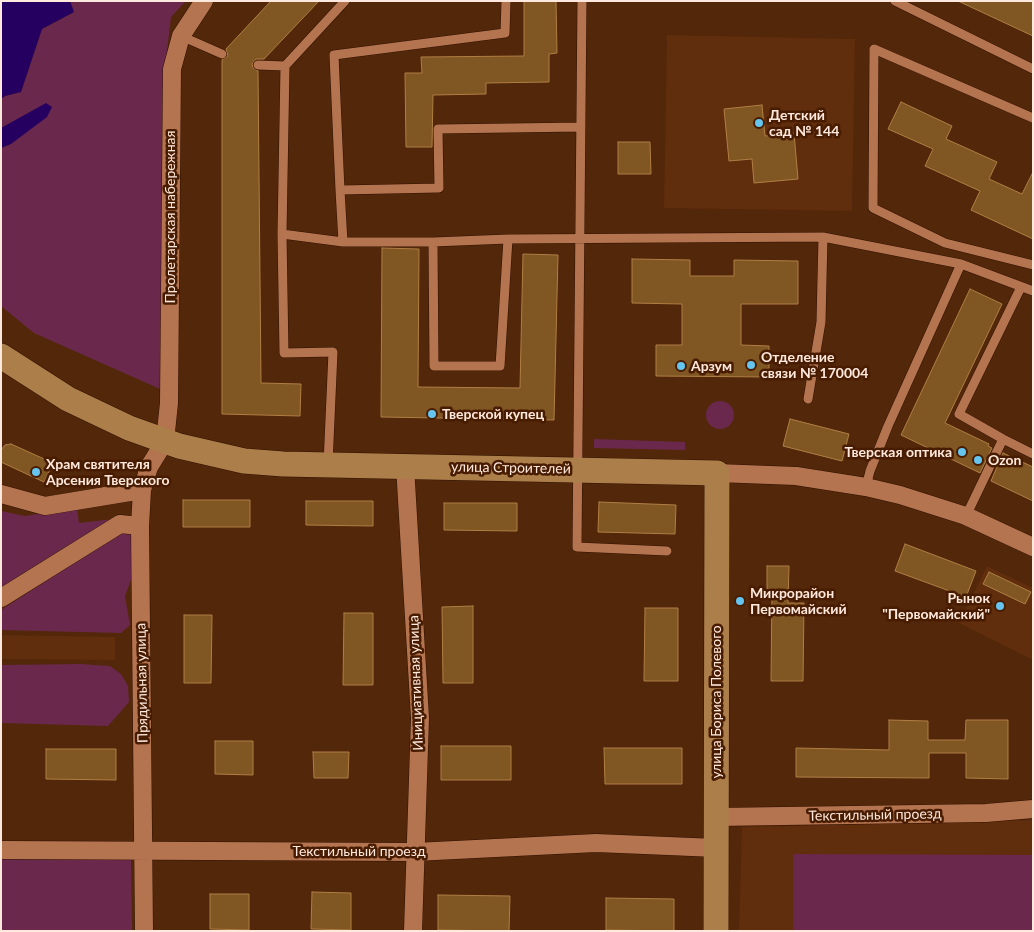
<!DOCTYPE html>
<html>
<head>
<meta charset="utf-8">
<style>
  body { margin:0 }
  #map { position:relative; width:1034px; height:932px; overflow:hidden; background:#53270a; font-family:Lato,sans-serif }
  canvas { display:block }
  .frame { position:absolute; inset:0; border:2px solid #ffe8dd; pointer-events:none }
</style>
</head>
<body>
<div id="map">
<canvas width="1034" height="932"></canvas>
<div class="frame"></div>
</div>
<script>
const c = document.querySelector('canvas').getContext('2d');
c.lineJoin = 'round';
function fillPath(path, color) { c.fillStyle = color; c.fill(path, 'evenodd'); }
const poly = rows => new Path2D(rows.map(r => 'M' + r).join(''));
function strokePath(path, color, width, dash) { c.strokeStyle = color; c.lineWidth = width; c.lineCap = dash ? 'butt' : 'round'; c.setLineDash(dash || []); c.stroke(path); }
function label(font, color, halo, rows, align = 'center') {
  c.font = font + ' Lato,sans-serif'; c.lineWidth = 5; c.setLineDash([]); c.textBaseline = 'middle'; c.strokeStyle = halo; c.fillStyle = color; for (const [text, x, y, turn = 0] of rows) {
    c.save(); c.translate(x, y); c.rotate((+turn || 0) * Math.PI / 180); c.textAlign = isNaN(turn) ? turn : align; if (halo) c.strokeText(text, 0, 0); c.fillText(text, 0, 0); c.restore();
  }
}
fillPath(poly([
  [667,35,855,39,852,211,664,208],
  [987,566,1033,588,1033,660,959,623],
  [1,635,115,637,115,660,1,659],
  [1033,820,1033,931,739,931,742,827]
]), '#602d0d');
fillPath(poly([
  [70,1,186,1,171,17,164,76,160,389,34,333,1,306,1,148,11,144,16,121,1,128,1,99,5,96,21,92,42,29,74,12],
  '706 415a14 14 0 1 1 28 0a14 14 0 1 1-28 0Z',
  [594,439,685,442,685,450,594,448],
  [77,508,79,523,114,519,1,593,1,511,25,516],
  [121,533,133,533,133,574,125,596,130,625,121,633,1,630,1,610],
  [80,664,110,666,121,674,128,686,129,702,108,726,1,723,1,665],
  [793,854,1033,855,1033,931,793,931],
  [1,859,131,860,132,931,1,931]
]), '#6a294c');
fillPath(poly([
  [1,1,70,1,74,12,42,29,21,92,5,96,1,99],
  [46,103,52,107,47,117,11,144,1,148,1,128]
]), '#260060');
const building = poly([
  [271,1,319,1,264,59,256,59,252,64,253,68,258,71,261,383,301,384,300,416,222,414,222,60,228,56,226,49,271,1],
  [524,1,556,1,557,53,549,54,549,82,486,83,486,94,433,95,432,147,406,147,405,73,422,73,421,57,524,56,524,1],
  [958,1,1033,1,1033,36,958,1],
  [901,102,952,126,946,139,997,162,989,179,1022,194,1033,172,1033,239,971,210,980,191,925,166,933,149,888,129,901,102],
  [762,105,765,136,794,133,798,179,754,183,752,159,729,161,724,109,762,105],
  [618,142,650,142,651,174,618,174,618,142],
  [382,248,419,249,418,387,520,388,523,254,558,255,554,420,381,417,382,248],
  [632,259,690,260,690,276,734,276,734,260,798,261,798,304,741,304,741,345,769,346,769,377,656,376,656,345,682,345,682,304,632,303,632,259],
  [970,289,1002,304,945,423,989,444,988,446,992,448,980,473,901,435,970,289],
  [790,419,849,434,842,461,783,446,790,419],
  [11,444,53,463,44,482,1,462,1,450,5,445,11,444],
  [1003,453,1033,467,1033,501,991,481,1003,453],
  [183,500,250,500,250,527,183,527,183,500],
  [306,501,373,501,373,526,306,525,306,501],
  [599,502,676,505,675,534,598,532,599,502],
  [444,503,517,503,517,531,444,530,444,503],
  [905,544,976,571,966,597,895,571,905,544],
  [767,566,789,566,788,603,804,603,803,681,771,681,772,589,767,589,767,566],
  [989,572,1031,592,1025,604,983,584,989,572],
  [473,606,473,683,443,683,442,607,473,606],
  [645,608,678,608,678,681,644,681,645,608],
  [344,613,373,613,373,685,343,685,344,613],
  [184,615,212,615,211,683,184,683,184,615],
  [889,720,928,721,928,740,965,740,966,720,1008,720,1008,779,966,778,966,753,929,753,929,778,796,777,796,748,889,750,889,720],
  [215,741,253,741,253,775,215,774,215,741],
  [441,746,511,746,511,780,441,780,441,746],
  [604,748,682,748,682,784,605,784,604,748],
  [46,749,116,749,116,780,46,779,46,749],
  [313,752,349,752,348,778,314,778,313,752],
  [312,892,351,893,351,930,311,929,312,892],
  [210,894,249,894,249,930,210,929,210,894],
  [438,895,510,896,509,931,438,930,438,895],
  [606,898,674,899,674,931,606,930,606,898]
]);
fillPath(building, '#805622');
strokePath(building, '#b07f45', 1);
const service = poly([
  [582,1,577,547,667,551],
  [895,1,1033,69],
  [181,36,222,54],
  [258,65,285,66],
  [1033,118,874,49,873,208,945,243,1033,265],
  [340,190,334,55,505,33,506,1],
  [282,234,343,242,433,242,508,239,823,237,961,264,1033,291],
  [343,242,340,190,439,188,438,129,581,127],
  [433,242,434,366,500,366,508,239],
  [808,399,821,322,823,237],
  [1003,439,1033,454],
  [328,464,333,352,284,353,282,234,285,66,345,1],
  [866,487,870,471,888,426,961,264],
  [966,516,1003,439,959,414,1021,287]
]);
const minor = poly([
  [405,466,420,718,413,931],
  [717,473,796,476,866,487,900,495,966,516,1033,547],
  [1,494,45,506,142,490],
  [1,598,120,524,140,526],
  [716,817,986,813,1033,809],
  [1,850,415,852,596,843,716,848],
  [144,931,140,526,142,490,149,467,165,441,169,403,172,69,181,36,204,1]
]);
const secondary = poly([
  [1,356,68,399,129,428,179,446,244,461,283,464,717,473,716,931]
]);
strokePath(service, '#311201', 10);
strokePath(minor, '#311201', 19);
strokePath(secondary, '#311201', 26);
strokePath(service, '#b57450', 9);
strokePath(minor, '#b57450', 18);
strokePath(secondary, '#ac7e4a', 25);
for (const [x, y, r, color] of [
  [759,123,5,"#65c5ef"],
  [751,365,5,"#65c5ef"],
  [681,366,5,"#65c5ef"],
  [432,414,5,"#65c5ef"],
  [962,452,5,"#65c5ef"],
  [978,460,5,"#65c5ef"],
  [36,472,5,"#65c5ef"],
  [740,601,5,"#65c5ef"],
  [1000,606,5,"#65c5ef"]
]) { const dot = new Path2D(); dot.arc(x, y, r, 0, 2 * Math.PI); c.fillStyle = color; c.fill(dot); strokePath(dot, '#481c00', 2); }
label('bold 14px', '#ffe8dd', '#481c00', [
  ["Детский",769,115],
  ["сад № 144",769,131],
  ["Отделение",761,357],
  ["связи № 170004",761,373],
  ["Арзум",691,366],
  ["Тверской купец",442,414],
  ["Тверская оптика",952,452,"right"],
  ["Ozon",988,460],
  ["Храм святителя",46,464],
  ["Арсения Тверского",46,480],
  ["Микрорайон",750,593],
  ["Первомайский",750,609],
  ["Рынок",990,598,"right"],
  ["\"Первомайский\"",990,614,"right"]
], 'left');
label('14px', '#ffe8dd', '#481c00', [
  ["Пролетарская набережная",170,217,-90],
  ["улица Строителей",511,468,1],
  ["Прядильная улица",142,683,-91],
  ["Инициативная улица",416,683,-92],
  ["улица Бориса Полевого",716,702,-90],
  ["Текстильный проезд",875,815,-1],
  ["Текстильный проезд",359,851]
]);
</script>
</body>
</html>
